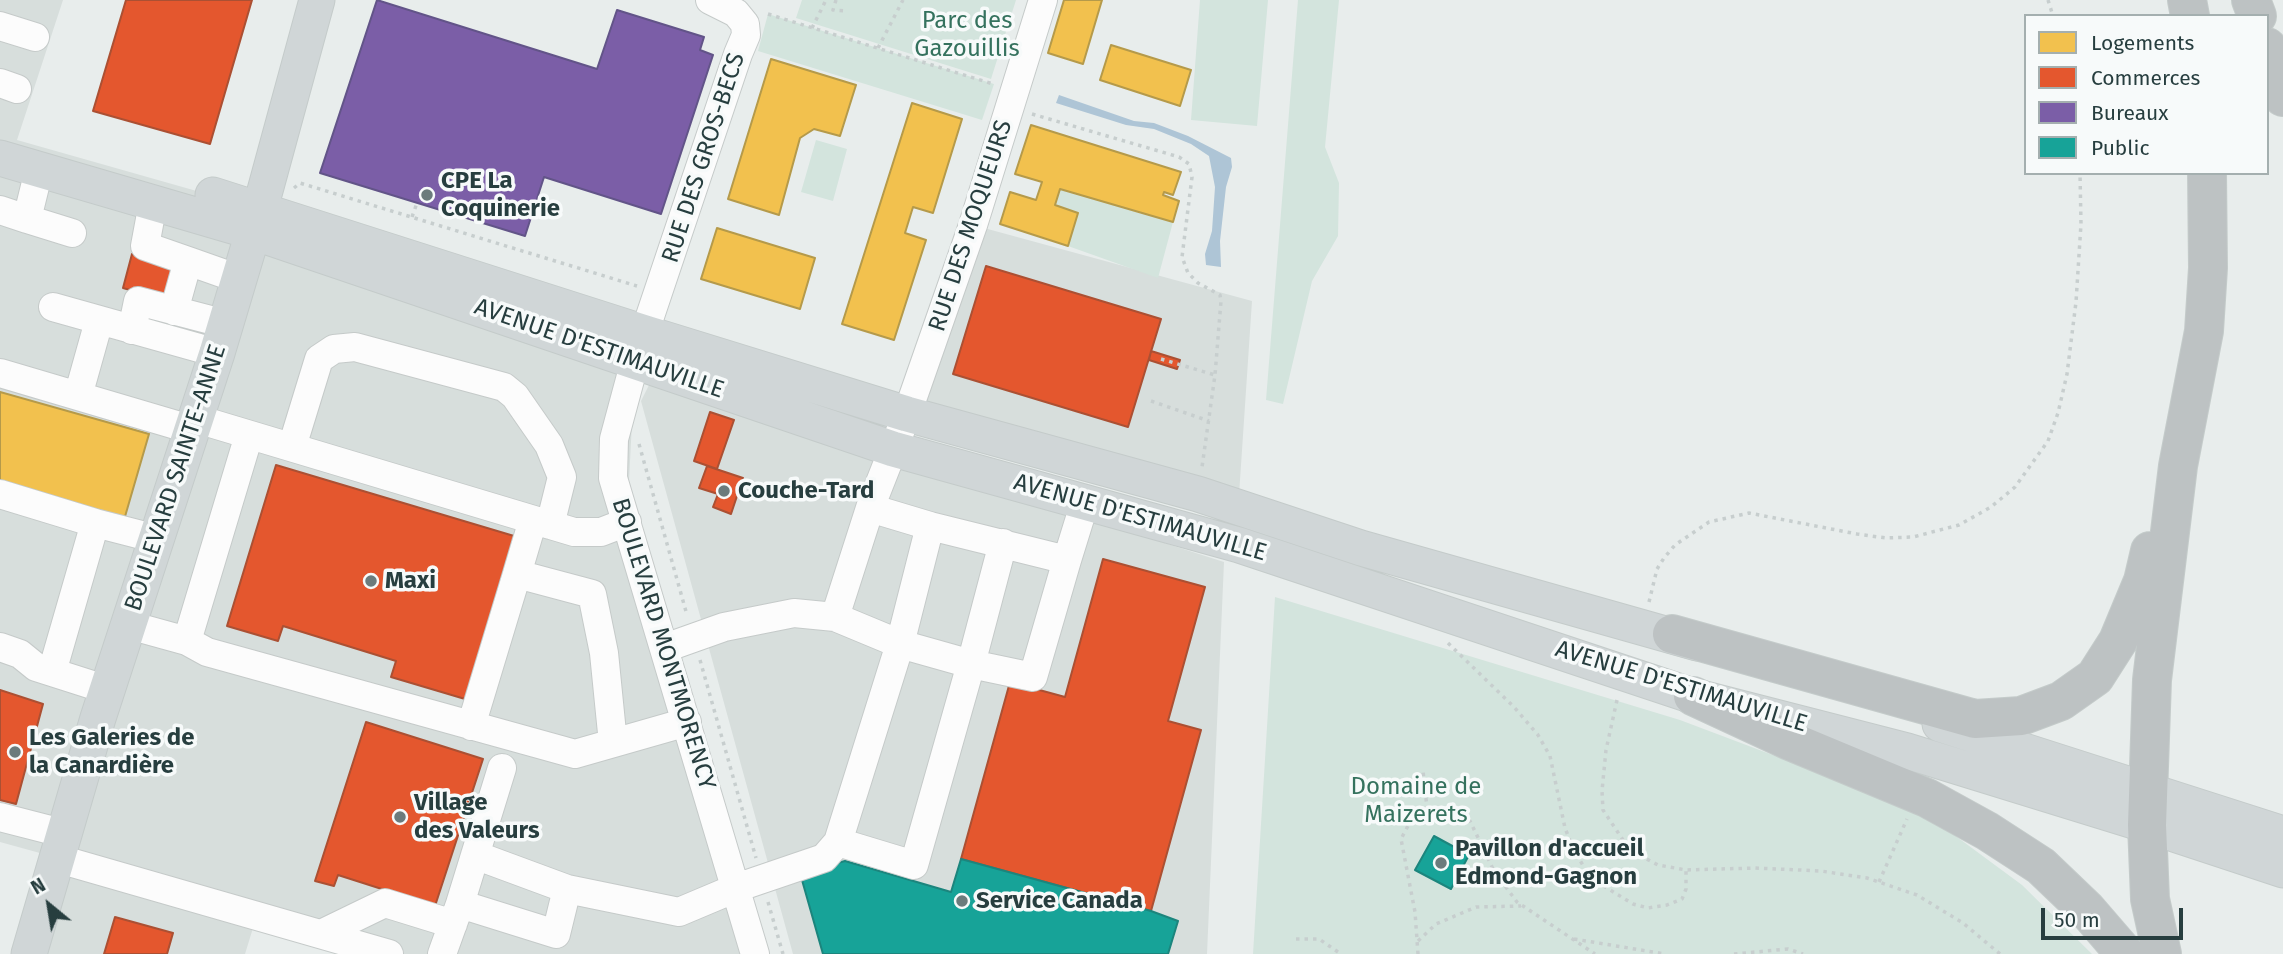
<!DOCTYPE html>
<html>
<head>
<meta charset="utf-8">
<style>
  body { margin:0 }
  #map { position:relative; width:2283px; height:954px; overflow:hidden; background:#e8edec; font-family:"Fira Sans",sans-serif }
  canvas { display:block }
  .legend { position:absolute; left:2024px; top:14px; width:245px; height:161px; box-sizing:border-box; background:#f7fafa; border:2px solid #a4afaf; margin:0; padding:9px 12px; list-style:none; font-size:21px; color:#273e3f }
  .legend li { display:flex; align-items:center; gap:14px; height:35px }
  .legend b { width:35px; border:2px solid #a4afaf }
  .north { position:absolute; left:14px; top:870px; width:70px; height:70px; -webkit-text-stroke:5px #f7fafa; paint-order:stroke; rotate:330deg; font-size:19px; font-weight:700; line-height:28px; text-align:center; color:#273e3f }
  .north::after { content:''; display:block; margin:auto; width:24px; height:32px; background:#273e3f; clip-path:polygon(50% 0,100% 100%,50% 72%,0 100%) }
  .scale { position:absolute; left:2041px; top:908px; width:142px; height:32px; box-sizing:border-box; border:4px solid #273e3f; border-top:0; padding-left:9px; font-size:21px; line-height:24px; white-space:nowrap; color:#273e3f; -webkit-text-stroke:5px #f7fafa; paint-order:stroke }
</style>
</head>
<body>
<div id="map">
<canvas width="2283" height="954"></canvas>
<ul class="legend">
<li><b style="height:19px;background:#f2c14e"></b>Logements</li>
<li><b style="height:19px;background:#e4572e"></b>Commerces</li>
<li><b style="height:19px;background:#7b5ea7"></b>Bureaux</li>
<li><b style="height:19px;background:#17a398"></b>Public</li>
</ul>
<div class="north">N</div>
<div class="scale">50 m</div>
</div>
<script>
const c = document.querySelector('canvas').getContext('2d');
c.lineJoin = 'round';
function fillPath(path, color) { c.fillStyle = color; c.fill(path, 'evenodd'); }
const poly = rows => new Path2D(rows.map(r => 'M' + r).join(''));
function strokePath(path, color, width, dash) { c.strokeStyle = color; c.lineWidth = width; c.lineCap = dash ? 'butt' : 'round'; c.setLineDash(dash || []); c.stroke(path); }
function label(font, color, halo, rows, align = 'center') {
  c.font = font + ' "Fira Sans",sans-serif'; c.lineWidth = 7; c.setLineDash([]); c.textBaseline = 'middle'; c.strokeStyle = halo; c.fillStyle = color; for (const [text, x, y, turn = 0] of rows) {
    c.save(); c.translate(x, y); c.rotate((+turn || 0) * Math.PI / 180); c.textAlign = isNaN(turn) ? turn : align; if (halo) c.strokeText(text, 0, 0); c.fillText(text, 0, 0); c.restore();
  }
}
fillPath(poly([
  [0,0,63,0,17,140,260,209,635,361,627,522,755,954,389,954,257,915,245,954,29,954,58,858,0,842],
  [973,225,1252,301,1239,495,907,414],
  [652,379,1224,562,1207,954,793,954,641,401]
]), '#d7dedc');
fillPath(poly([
  [802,0,1016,0,991,79,796,18],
  [1200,0,1268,0,1257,126,1191,120],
  [1298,0,1339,0,1325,147,1339,183,1338,236,1312,281,1283,404,1266,400],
  [768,14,994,84,982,120,758,51],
  [816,140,847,149,833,201,801,192],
  [1060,189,1173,222,1158,278,1068,246,1078,213,1055,205],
  [1275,597,1680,720,1831,777,1938,823,2022,885,2092,954,1253,954]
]), '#d3e4dd');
fillPath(poly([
  [1059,95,1134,121,1154,123,1188,136,1231,158,1232,167,1226,187,1220,241,1221,267,1206,265,1205,254,1212,231,1215,187,1209,156,1191,144,1154,129,1126,125,1056,103]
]), '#aec5d6');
const homes = poly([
  [1064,0,1102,0,1083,64,1048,53,1064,0],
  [1111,45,1191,70,1180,106,1100,80,1111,45],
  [771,59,856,85,840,136,814,129,800,138,779,215,728,199,771,59],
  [912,103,962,119,933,213,913,207,905,233,926,240,894,340,842,324,912,103],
  [1031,125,1181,172,1173,195,1164,192,1163,195,1179,201,1173,222,1060,189,1055,205,1078,213,1068,246,1000,224,1010,192,1036,200,1042,182,1015,174,1031,125],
  [717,228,815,258,800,309,701,279,717,228],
  [0,392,149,434,124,520,0,484,0,392]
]);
fillPath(homes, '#f2c14e');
strokePath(homes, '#b59a4a', 2);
const shops = poly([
  [126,0,252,0,210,144,93,111,126,0],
  [132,254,178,267,168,301,123,288,132,254],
  [986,266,1161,319,1128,427,953,374,986,266],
  [1151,351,1180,360,1177,369,1149,360,1151,351],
  [710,412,734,420,717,469,694,461,710,412],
  [276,465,514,536,465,699,391,677,396,661,283,626,278,641,227,626,276,465],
  [707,466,743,478,731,514,713,507,718,494,699,488,707,466],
  [1103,559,1205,587,1168,721,1201,730,1151,911,961,859,1010,682,1065,697,1103,559],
  [0,690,43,704,16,804,0,800,0,690],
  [366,722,483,759,435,906,338,875,334,886,315,881,366,722],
  [115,917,173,933,167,954,104,954,115,917]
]);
fillPath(shops, '#e4572e');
strokePath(shops, '#ab5033', 2);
const offices = poly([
  [377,0,597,69,617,10,704,37,700,50,713,55,661,214,544,177,525,236,320,173,377,0]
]);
fillPath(offices, '#7b5ea7');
strokePath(offices, '#625488', 2);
const public = poly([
  [1434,836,1469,855,1451,889,1415,870,1434,836],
  [961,859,1151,911,1178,921,1168,954,823,954,800,873,845,861,951,892,961,859]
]);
fillPath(public, '#17a398');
strokePath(public, '#1c857d', 2);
const minor = poly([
  [710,0,736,13,745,24,746,35,738,54,635,361,614,439,613,478,755,954],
  [1043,0,973,225,907,414,870,508,835,617,900,644,971,664,1033,677,1067,560],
  [0,26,35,37],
  [0,83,17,89],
  [153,203,145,246,188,261],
  [0,210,27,219,39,170],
  [27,219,72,233],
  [53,307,217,353],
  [174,311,188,261,239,279],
  [132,330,138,301,226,324],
  [0,373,193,430],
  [78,396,99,321],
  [197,419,574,532,601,532,627,522],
  [249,435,187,641,207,652,575,754,687,722],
  [292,447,319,359,334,349,355,347,504,387,515,396,549,445,562,477,550,525],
  [0,494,95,523,52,672],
  [870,508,930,526,900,644,838,842,914,865,971,664,1003,543],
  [533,520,517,574,592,594,604,653,613,743],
  [95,523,157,539],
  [930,526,1067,560,1085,502],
  [129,625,187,641],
  [0,647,20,654,36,667,108,690],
  [665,648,724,627,794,613,835,617],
  [471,726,517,574],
  [0,817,66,834],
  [475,855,567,889],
  [59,859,389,954],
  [460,904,502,768],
  [321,934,385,903,453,924],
  [442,954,460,904,556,934,567,889,679,912,736,888,824,858,838,842]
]);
const major = poly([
  [0,158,253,232,893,449,1239,545,1693,696,1907,751,2147,825,2283,870],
  [213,195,645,333,907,414,1198,494,1361,548,1697,643],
  [1940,724,2283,834],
  [29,954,98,718,217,353,260,209,317,0]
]);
const highway = poly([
  [2187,0,2190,16],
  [2251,0,2257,16],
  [2267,47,2283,97],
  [1672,634,1975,719,2021,716,2061,701,2095,677,2118,641,2143,581,2150,551],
  [1693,696,1790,741,1927,798,1987,831,2041,866,2087,910,2125,954],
  [2162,954,2150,899,2147,825,2152,680,2178,466,2204,331,2208,268,2207,173]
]);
strokePath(minor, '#c5cac9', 30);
strokePath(major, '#c4cbca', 37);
strokePath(highway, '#c4cbca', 40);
strokePath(poly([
  [836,0,833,10,846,11],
  [2048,0,2053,16],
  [768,14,993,84],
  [812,28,826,0],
  [878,48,903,0],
  [1032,114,1179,157,1189,164,1192,177,1182,257,1188,273,1198,283,1220,295,1221,301,1215,375,1202,467],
  [294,188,300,183,637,286],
  [412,217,417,203],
  [1161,359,1215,375],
  [1151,401,1209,421],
  [639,444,687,615],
  [1649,602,1657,569,1664,558,1675,545,1709,522,1749,513,1857,534,1886,538,1913,537,1959,525,1991,507,2015,487,2048,441,2058,413,2067,374,2076,302,2081,224,2080,173],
  [1448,643,1514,707,1538,735,1550,756,1565,828,1573,848,1585,869,1597,882,1633,904,1648,908,1667,905,1682,899,1686,889,1686,870],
  [700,660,756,858],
  [1617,700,1606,750,1602,791,1603,810,1625,843,1637,854,1658,865,1686,870,1755,868,1821,871,1867,878,1917,895,1963,923,2000,954],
  [1428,817,1448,812,1470,821,1494,871,1517,902,1595,954],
  [1879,882,1907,819],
  [768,902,783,954],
  [1296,939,1319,939,1341,954],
  [1574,939,1665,954],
  [1418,941,1436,924,1476,907,1521,906],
  [1418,954,1415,912,1401,839,1410,822,1428,817,1423,771],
  [1734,954,1788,949,1803,954]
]), '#c7cece', 3.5, [3.5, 5]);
strokePath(minor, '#fcfcfc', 28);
strokePath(major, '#d0d6d7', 35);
strokePath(highway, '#bdc2c3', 38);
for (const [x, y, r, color] of [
  [427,195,7,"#6b7b7c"],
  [724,491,7,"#6b7b7c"],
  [371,581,7,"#6b7b7c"],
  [15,752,7,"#6b7b7c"],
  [400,817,7,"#6b7b7c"],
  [1441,863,7,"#6b7b7c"],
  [962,901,7,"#6b7b7c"]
]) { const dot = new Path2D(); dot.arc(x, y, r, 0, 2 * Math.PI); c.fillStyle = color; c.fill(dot); strokePath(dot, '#f7fafa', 2.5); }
label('24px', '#35725e', '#f7fafa', [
  ["Parc des",967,21],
  ["Gazouillis",967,49],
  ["Domaine de",1416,787],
  ["Maizerets",1416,815]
]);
label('24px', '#273e3f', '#f7fafa', [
  ["RUE DES GROS-BECS",704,158,-72],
  ["RUE DES MOQUEURS",971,226,-72],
  ["AVENUE D'ESTIMAUVILLE",599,349,19],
  ["BOULEVARD SAINTE-ANNE",176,478,-72],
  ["AVENUE D'ESTIMAUVILLE",1140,518,16],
  ["BOULEVARD MONTMORENCY",663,644,73],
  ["AVENUE D'ESTIMAUVILLE",1681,687,17]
]);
label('bold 24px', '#273e3f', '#f7fafa', [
  ["CPE La",441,181],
  ["Coquinerie",441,209],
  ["Couche-Tard",738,491],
  ["Maxi",385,581],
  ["Les Galeries de",29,738],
  ["la Canardière",29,766],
  ["Village",414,803],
  ["des Valeurs",414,831],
  ["Pavillon d'accueil",1455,849],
  ["Edmond-Gagnon",1455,877],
  ["Service Canada",976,901]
], 'left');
</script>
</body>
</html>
